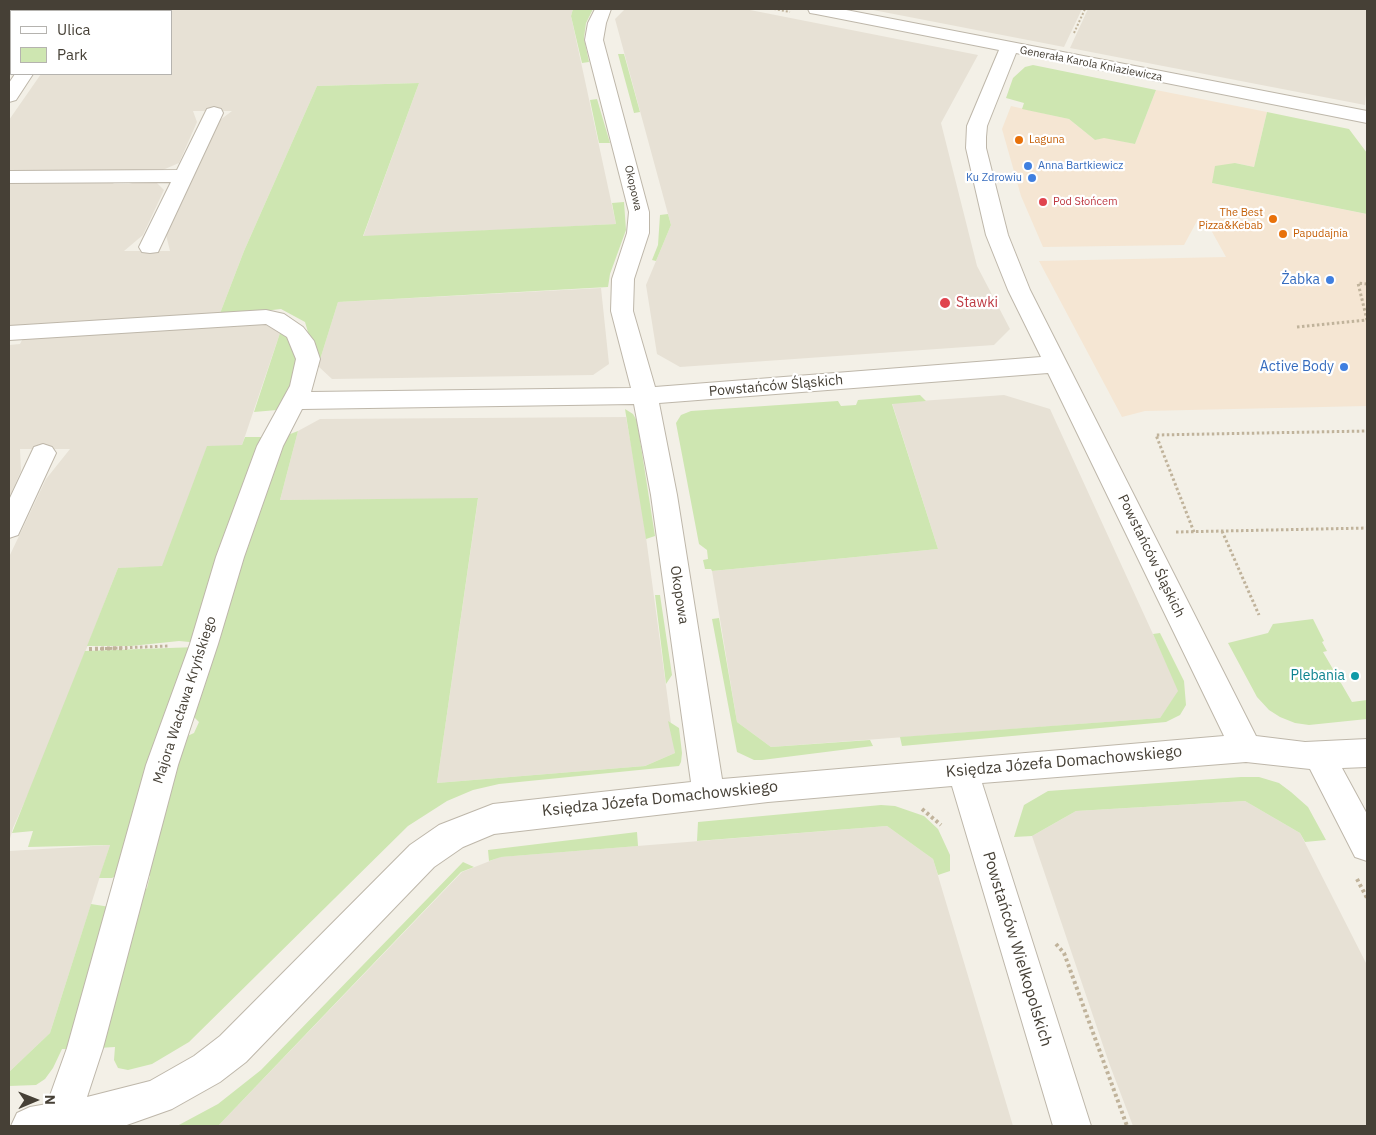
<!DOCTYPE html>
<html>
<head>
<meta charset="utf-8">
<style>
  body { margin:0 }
  #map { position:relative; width:1376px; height:1135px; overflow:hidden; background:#f3f0e7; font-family:"IBM Plex Sans",sans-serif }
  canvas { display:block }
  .frame { position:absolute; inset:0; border:10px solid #464036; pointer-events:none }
  .legend { position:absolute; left:10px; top:10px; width:162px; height:65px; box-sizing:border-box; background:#fff; border:1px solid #b5b3af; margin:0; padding:6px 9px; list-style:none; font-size:15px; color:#464036 }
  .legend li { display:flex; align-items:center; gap:10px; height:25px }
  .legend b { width:25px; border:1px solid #b5b3af }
  .north { position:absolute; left:10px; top:1075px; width:50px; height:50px; -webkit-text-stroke:4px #fff; paint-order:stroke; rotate:89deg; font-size:14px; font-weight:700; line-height:20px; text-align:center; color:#464036 }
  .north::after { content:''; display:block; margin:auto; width:18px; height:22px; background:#464036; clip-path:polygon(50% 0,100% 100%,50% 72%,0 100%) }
</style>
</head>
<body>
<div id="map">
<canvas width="1376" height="1135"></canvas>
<div class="frame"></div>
<ul class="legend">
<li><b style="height:6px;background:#fff"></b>Ulica</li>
<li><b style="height:14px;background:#cee6b1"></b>Park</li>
</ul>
<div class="north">N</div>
</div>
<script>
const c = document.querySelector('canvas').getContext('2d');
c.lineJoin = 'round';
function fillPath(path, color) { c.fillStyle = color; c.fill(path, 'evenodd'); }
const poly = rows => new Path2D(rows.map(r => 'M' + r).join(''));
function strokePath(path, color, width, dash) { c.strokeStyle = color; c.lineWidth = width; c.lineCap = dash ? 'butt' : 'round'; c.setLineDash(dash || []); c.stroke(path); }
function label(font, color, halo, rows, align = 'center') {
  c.font = font + ' "IBM Plex Sans",sans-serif'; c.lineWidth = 4.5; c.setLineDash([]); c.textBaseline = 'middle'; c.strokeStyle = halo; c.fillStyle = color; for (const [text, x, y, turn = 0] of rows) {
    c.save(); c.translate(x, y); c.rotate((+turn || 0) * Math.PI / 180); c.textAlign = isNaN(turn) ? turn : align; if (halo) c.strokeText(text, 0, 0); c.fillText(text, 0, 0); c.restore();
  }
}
fillPath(poly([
  [105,9,573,9,571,16,616,224,363,237,419,83,317,86,244,251,219,316,9,328,9,182,111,181,114,184,129,184,138,181,155,181,164,190,143,235,124,251,170,251,166,235,220,120,232,111,193,111,197,122,179,163,158,172,9,173,9,120,41,74,171,74,171,11,104,11],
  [625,9,745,9,978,55,941,123,977,266,1010,329,994,345,680,367,657,354,646,285,671,225,615,19],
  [868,9,1082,9,1064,47],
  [1088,9,1367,9,1367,84,1365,105,1070,48],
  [601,288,609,364,593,375,332,379,318,366,338,302],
  [263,321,280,333,242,445,162,567,118,568,41,765,13,828,9,842,9,557,46,479,70,449,20,449,21,471,9,498,9,345,20,344,23,338],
  [1004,395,1050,409,1179,691,1160,718,771,747,737,722,712,571,938,549,892,403],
  [626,417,641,500,675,753,645,766,437,783,478,499,280,500,298,431,320,419],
  [1245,801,1300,833,1367,965,1367,1126,1133,1126,1109,1063,1032,836,1076,811],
  [887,826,933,859,1013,1126,218,1126,462,872,500,857],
  [110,845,50,1033,9,1072,9,851]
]), '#e7e1d5');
fillPath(poly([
  [1156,90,1267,112,1254,167,1235,163,1212,183,1367,214,1367,406,1145,411,1122,417,1039,261,1226,257,1206,221,1197,221,1184,245,1043,247,1021,196,1002,129,1011,106,1069,119,1095,140,1104,137,1135,144]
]), '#f5e6d3');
fillPath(poly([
  [573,9,593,9,586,23,584,38,589,62,582,63,571,16],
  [618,54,624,54,640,112,634,113],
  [1033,65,1156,90,1135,144,1104,138,1095,140,1069,119,1022,109,1024,103,1006,98,1013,78,1025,67],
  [419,83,363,236,616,224,612,203,624,202,626,230,610,274,608,287,338,302,318,366,305,322,281,309,219,316,244,251,317,86],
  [597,99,610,143,599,143,590,100],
  [1267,112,1349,129,1367,153,1367,214,1212,183,1215,166,1235,163,1254,167],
  [668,214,671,225,656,261,652,260,658,245,660,215],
  [280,333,293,341,299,368,284,403,277,410,254,412],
  [920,395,926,401,892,404,938,549,712,571,711,569,705,569,703,560,708,559,707,550,699,544,676,423,681,415,691,411,838,401,841,406,856,405,858,400],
  [625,409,633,414,637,421,655,536,646,539],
  [298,431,280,500,478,498,437,783,645,766,675,753,668,721,679,728,682,753,681,762,679,766,499,784,473,790,447,801,408,826,189,1042,152,1064,128,1070,118,1068,114,1060,115,1047,98,1048,138,896,147,888,150,876,146,874,183,738,194,733,199,722,192,715,187,717,285,436],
  [245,437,263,437,200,643,179,641,131,646,87,646,118,568,162,566,207,446,242,445],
  [655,595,660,595,672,675,666,684],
  [719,618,737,722,771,747,870,740,873,746,762,760,754,760,737,752,712,619],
  [1313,619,1324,641,1322,642,1327,651,1323,652,1352,702,1367,700,1367,719,1309,725,1295,723,1280,717,1269,710,1257,697,1228,643,1268,633,1273,624],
  [1160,633,1184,681,1186,705,1180,715,1166,722,902,746,900,737,1160,718,1178,691,1153,634],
  [197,647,124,871,112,878,99,878,110,845,28,847,33,831,12,833,85,651],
  [1241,777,1259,777,1279,783,1291,792,1308,807,1326,840,1305,842,1300,833,1245,801,1076,811,1032,836,1014,837,1024,805,1048,791],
  [881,805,895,806,924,816,938,829,950,855,950,871,938,875,933,859,887,826,697,841,698,822],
  [637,832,638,846,501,857,489,861,488,850],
  [463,862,474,867,461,872,218,1126,177,1126,218,1104,261,1070],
  [91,904,110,907,68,1049,62,1049,53,1068,45,1079,36,1085,9,1086,9,1072,50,1033]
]), '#cee6b1');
const minor = poly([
  [60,9,77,9,76,11,59,11,60,9],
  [595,9,611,9,606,23,603,40,649,212,649,233,634,279,633,311,655,387,1041,357,1008,290,986,235,966,148,967,126,999,50,816,14,810,13,808,9,841,9,1367,111,1367,123,1016,53,987,126,986,137,986,148,1008,235,1030,290,1256,736,1305,742,1367,739,1367,767,1342,768,1367,814,1367,861,1355,857,1310,769,1246,762,982,783,1091,1126,1053,1126,952,786,768,802,494,834,463,847,434,867,246,1062,220,1082,172,1109,124,1126,11,1126,17,1113,30,1107,47,1104,67,1048,146,765,190,644,216,557,257,446,290,386,296,359,287,337,266,324,9,340,9,326,266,310,284,314,303,327,314,341,320,359,311,392,631,388,611,311,612,279,627,233,629,212,585,40,588,23,595,9],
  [1048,373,1224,736,722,779,677,495,659,403,1048,373],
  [634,404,651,495,691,782,493,804,439,825,410,845,220,1036,194,1056,150,1081,87,1097,103,1048,178,765,218,644,244,557,283,446,302,409,634,404],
  [15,74,33,74,16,100,9,102,9,83,15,74],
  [214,107,221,109,223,113,158,252,150,253,142,252,139,247,171,182,9,183,9,171,177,170,205,113,207,109,214,107],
  [43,444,52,447,56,453,18,535,9,538,9,500,34,447,43,444]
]);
strokePath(minor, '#beb7aa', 2);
strokePath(poly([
  [774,9,790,12],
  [1074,33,1085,9]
]), '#c0b39b', 2, [2, 2]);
strokePath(poly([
  [1297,327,1367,320,1358,283,1367,284],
  [1222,531,1259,615],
  [1176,532,1367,528],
  [1194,532,1156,435,1367,431],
  [95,649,168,646]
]), '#c0b39b', 3, [2.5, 2.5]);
strokePath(poly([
  [89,649,127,648],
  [922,809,941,825],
  [1357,879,1367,898],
  [1056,944,1064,953,1127,1126]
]), '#c0b39b', 4, [3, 3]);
fillPath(minor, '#fff');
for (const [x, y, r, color] of [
  [1019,140,5,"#e8710a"],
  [1028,166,5,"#3f7fe0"],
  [1032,178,5,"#3f7fe0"],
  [1043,202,5,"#e0444e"],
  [1273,219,5,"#e8710a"],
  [1283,234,5,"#e8710a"],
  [1330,280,5,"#3f7fe0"],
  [945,303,6,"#e0444e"],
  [1344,367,5,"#3f7fe0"],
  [1355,676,5,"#0f9aa8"]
]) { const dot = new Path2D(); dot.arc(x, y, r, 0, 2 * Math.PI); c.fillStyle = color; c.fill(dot); strokePath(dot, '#fff', 2); }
label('11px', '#464036', '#fff', [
  ["Generała Karola Kniaziewicza",1091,64,11],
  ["Okopowa",633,188,77]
]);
label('11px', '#c56008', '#fff', [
  ["Laguna",1029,140],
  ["The Best",1263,213,"right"],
  ["Pizza&Kebab",1263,226,"right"],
  ["Papudajnia",1293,234]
], 'left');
label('11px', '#366cbe', '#fff', [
  ["Anna Bartkiewicz",1038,166],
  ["Ku Zdrowiu",1022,178,"right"]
], 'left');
label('11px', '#be3a42', '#fff', [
  ["Pod Słońcem",1053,202]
], 'left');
label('14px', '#366cbe', '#fff', [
  ["Żabka",1320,280],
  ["Active Body",1334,367]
], 'right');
label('14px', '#be3a42', '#fff', [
  ["Stawki",956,303]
], 'left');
label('14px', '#464036', '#fff', [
  ["Powstańców Śląskich",776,386,-5],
  ["Powstańców Śląskich",1151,556,64],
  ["Okopowa",679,595,81],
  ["Majora Wacława Kryńskiego",185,700,-72]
]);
label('14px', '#0d838f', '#fff', [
  ["Plebania",1345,676]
], 'right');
label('16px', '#464036', '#fff', [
  ["Księdza Józefa Domachowskiego",1064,762,-5],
  ["Księdza Józefa Domachowskiego",660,799,-6],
  ["Powstańców Wielkopolskich",1017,949,73]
]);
</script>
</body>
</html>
